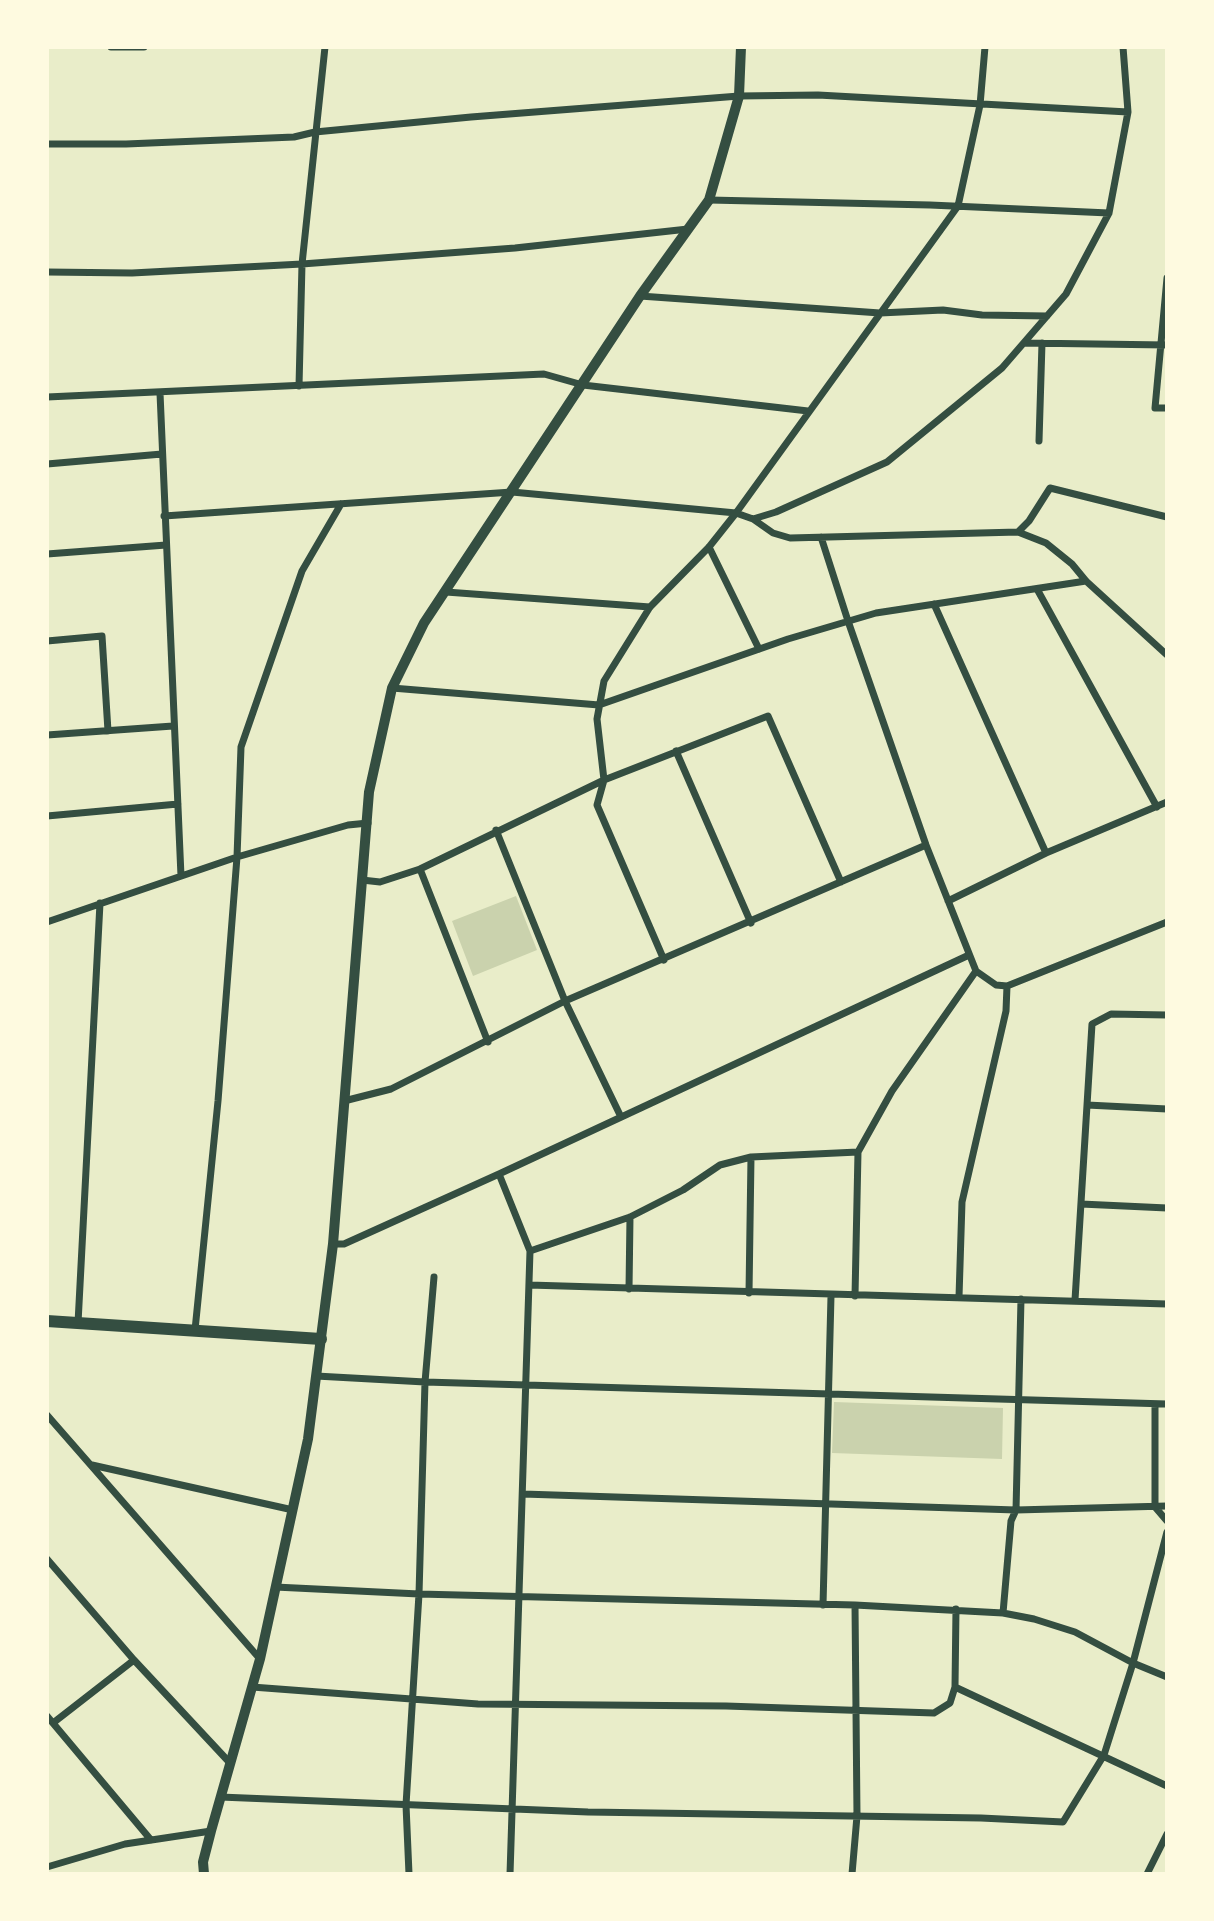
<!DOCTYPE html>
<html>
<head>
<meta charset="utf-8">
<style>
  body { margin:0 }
  #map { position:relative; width:1214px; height:1921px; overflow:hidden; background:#e9edc9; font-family:"Roboto Serif",serif }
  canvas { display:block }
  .frame { position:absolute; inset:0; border:49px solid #fefae0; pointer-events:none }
</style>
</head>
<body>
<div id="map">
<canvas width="1214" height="1921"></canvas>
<div class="frame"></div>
</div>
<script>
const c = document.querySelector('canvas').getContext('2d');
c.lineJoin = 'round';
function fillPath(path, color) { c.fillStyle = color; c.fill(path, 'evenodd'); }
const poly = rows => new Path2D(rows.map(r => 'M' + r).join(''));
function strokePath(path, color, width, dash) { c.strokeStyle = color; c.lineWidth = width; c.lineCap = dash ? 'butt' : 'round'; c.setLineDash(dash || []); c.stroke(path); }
fillPath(poly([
  [516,896,537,950,473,976,452,921],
  [834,1402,1003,1408,1002,1459,832,1453]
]), '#cad2ad');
strokePath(poly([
  [111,47,144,47],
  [47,144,126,144,294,137,315,132,471,117,739,96,818,95,1128,112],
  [709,200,930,205,1109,213],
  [47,272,132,273,302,264,515,248,688,229],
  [1167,278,1155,408,1167,408],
  [640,296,880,313,943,310,982,315,1047,316],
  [1024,343,1167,345],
  [299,386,302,264,325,47],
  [160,393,181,876],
  [47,397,544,374,583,385,808,411],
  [1039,441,1042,343],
  [47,464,162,454],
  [164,516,512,492,736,513,753,519,776,512,887,462,1002,368,1066,294,1109,213,1128,112,1123,47],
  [753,519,773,533,790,538,1018,532,1046,543,1072,564,1086,581,1167,655],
  [1018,532,1029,521,1050,488,1167,517],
  [821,537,848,621,926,845,976,971,996,985,1007,986,1167,922],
  [709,547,759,649],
  [47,554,166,545],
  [1037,589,1157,807],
  [446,592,650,607],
  [934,604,1046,853],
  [47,641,102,636,108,731],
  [392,688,599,705,788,639,876,613,1086,581],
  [47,735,173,726],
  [676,751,751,923],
  [47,816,178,804],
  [496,830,565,1001,621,1117],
  [420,869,488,1042],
  [362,880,380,882,420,869,604,780,768,716,841,882],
  [948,901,1046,853,1167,802],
  [47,922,237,857,348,825,368,823],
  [664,960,597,805,604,780,597,719,604,681,650,607,709,547,736,513,958,206,980,105,985,47],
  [344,1101,391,1089,565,1001,926,845],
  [1087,1105,1167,1109],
  [499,1174,530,1251,510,1874],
  [1081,1204,1167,1208],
  [333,1244,344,1244,499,1174,969,955],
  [530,1251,630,1217,683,1190,720,1165,751,1157,858,1152],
  [529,1285,1167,1304],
  [629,1289,630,1217],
  [749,1293,751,1157],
  [855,1296,858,1152,892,1091,976,971],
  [959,1297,962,1202,1006,1011,1007,986],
  [1075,1300,1092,1024,1111,1014,1167,1015],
  [78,1323,100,903],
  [195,1330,218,1101,237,857,241,747,302,571,341,504],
  [316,1376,425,1382,1167,1404],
  [1155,1405,1155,1507,1167,1521],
  [47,1415,260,1659],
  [92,1465,293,1510],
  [523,1494,1016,1510,1167,1506],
  [47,1559,134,1660,230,1763],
  [275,1587,419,1594,855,1605,1003,1613,1034,1619,1075,1632,1133,1663,1167,1677],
  [823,1605,831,1296],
  [1003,1613,1011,1521,1016,1510,1021,1299],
  [252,1687,478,1704,726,1706,934,1713,950,1703,955,1687,956,1609],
  [955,1687,1167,1786],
  [47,1716,151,1840],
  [53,1723,134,1660],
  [220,1797,588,1812,981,1818,1063,1822,1104,1755,1133,1663,1167,1532],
  [47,1867,125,1844,211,1831],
  [409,1874,406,1805,419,1594,425,1382,434,1277],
  [852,1874,857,1816,855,1605],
  [1147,1874,1167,1834]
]), '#344e41', 7);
strokePath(poly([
  [204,1874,203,1862,211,1831,260,1659,308,1439,333,1244,369,792,392,688,424,623,640,296,709,200,739,96,741,47]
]), '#344e41', 10);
strokePath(poly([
  [47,1321,321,1339]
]), '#344e41', 12);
</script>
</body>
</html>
